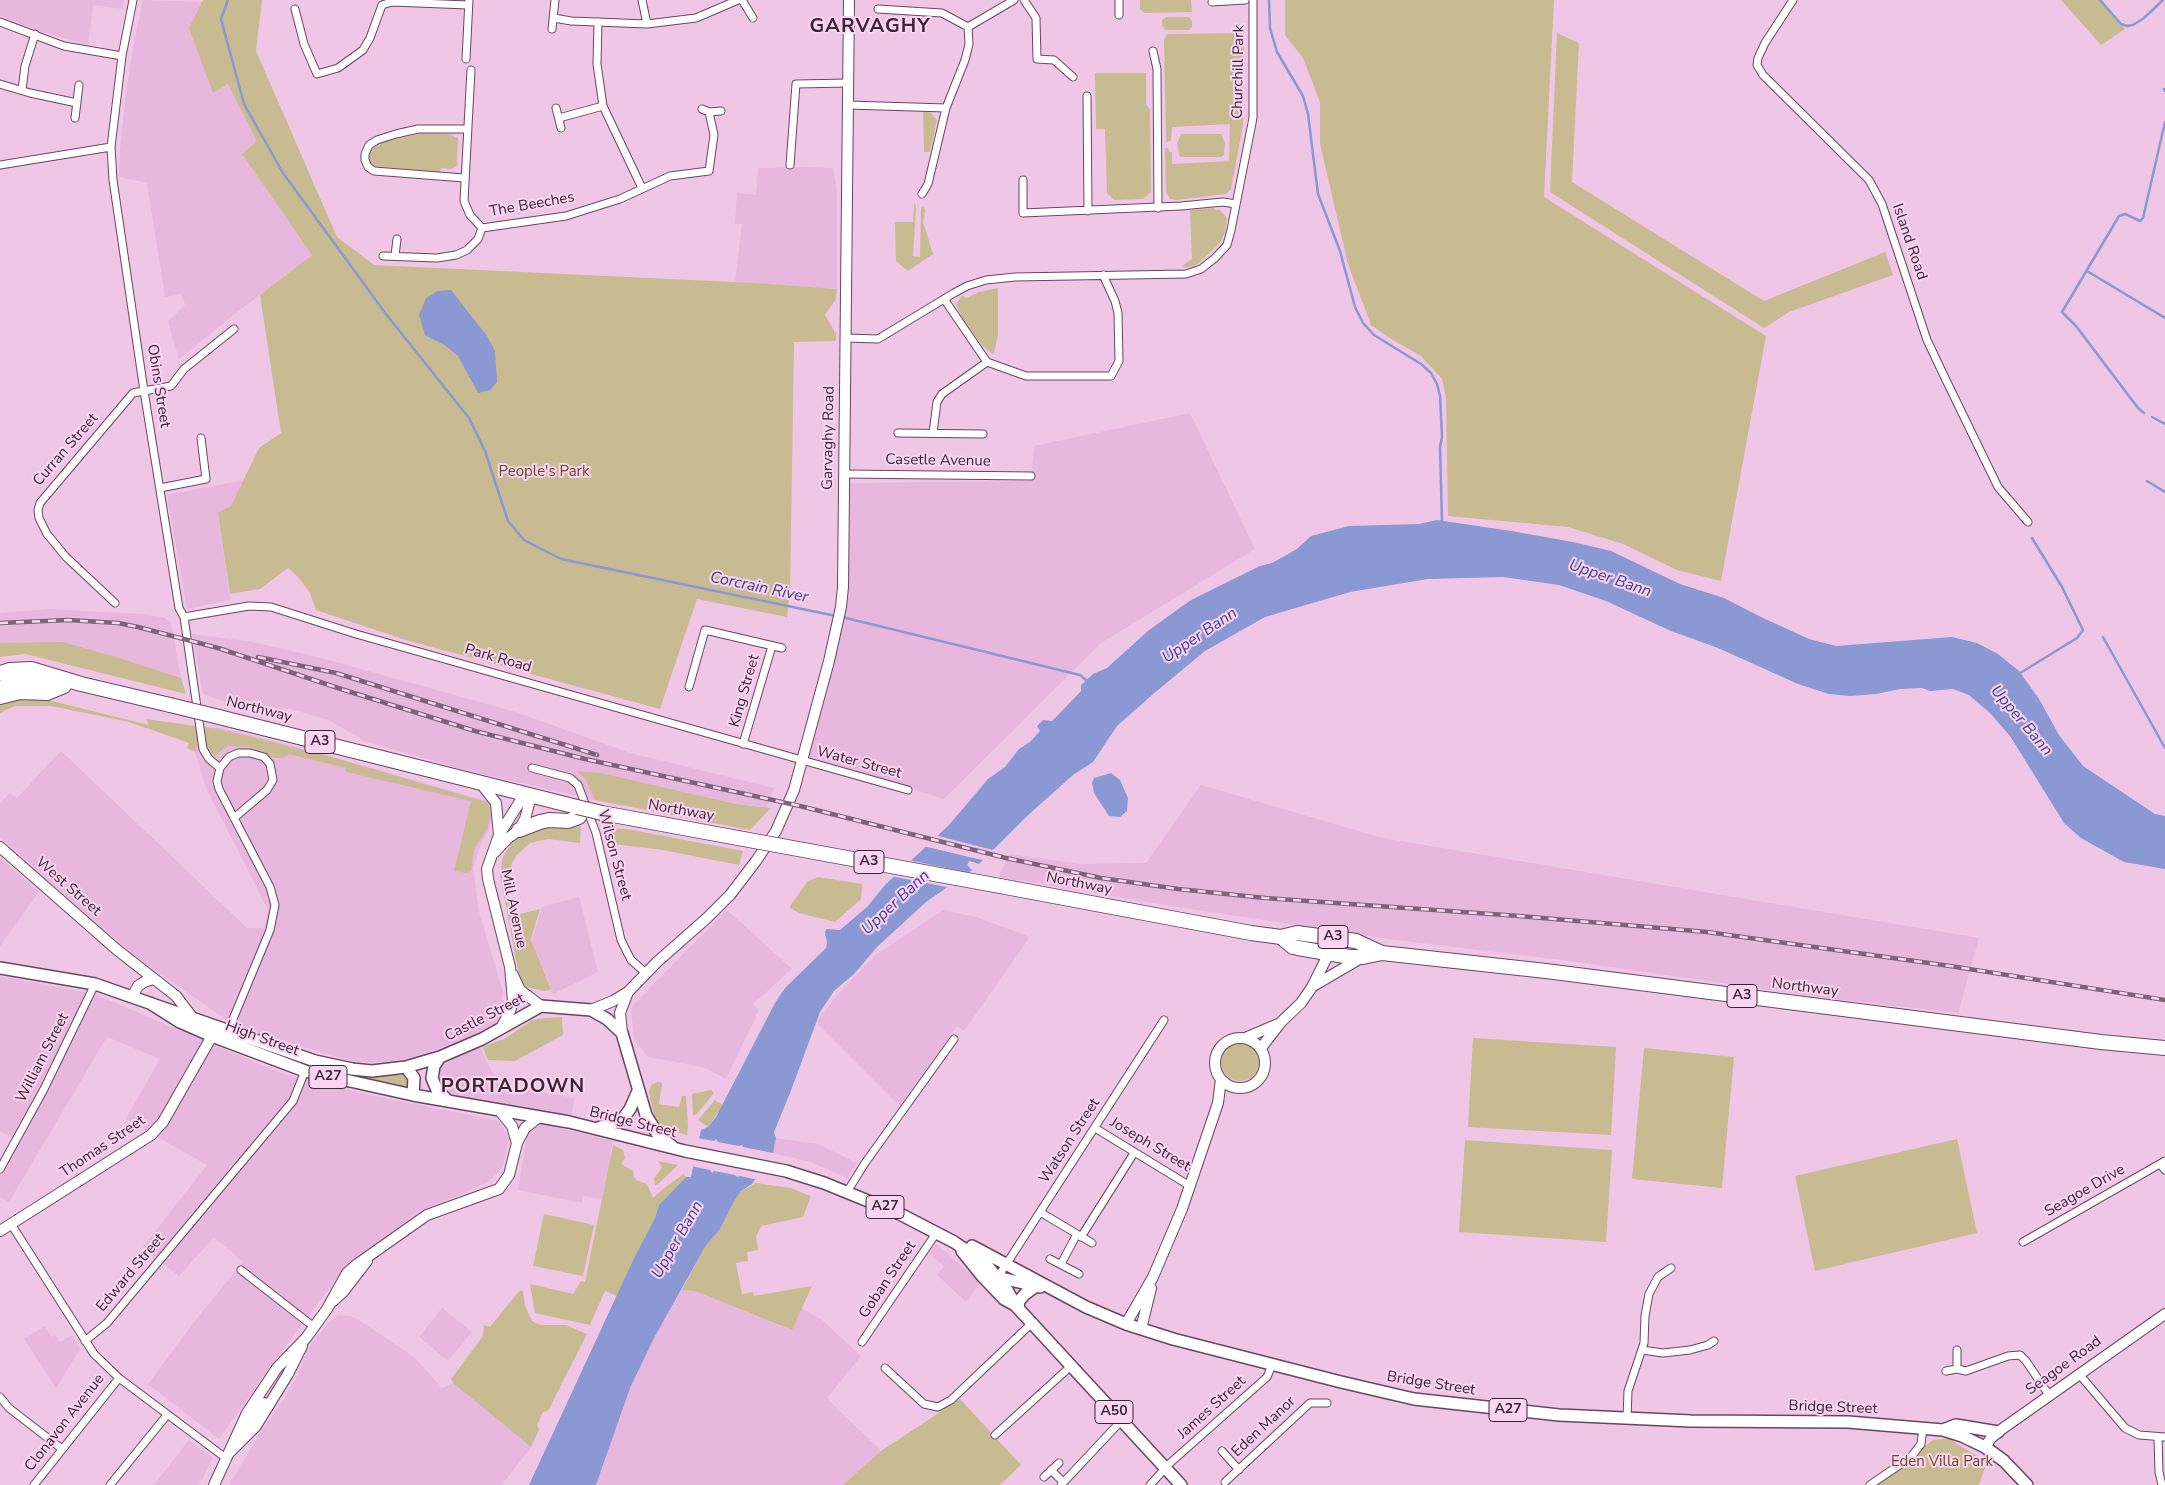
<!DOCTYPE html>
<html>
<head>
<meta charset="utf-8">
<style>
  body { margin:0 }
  canvas { display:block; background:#f0c6e7 }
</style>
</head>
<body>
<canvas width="2165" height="1485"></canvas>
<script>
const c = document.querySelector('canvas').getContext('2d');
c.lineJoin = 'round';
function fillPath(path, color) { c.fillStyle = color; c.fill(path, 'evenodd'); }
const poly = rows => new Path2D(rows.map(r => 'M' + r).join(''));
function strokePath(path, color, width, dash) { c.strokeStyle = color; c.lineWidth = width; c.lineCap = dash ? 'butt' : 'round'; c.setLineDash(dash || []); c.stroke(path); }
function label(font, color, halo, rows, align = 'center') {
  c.font = font + ' "Nunito Sans",sans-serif'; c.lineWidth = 4; c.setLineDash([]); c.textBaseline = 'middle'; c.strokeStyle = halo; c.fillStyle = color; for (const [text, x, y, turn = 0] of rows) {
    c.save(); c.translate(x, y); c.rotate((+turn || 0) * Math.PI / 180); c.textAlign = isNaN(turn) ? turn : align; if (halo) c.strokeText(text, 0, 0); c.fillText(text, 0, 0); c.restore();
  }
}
fillPath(poly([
  [0,0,124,0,123,9,93,5,88,45,39,31,0,16],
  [143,0,202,2,213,93,228,84,258,142,242,154,312,255,231,317,179,359,168,322,185,305,182,294,165,297,147,183,119,177,120,149,125,101,133,46],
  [805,167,833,168,837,193,837,289,735,282,742,224,735,224,737,193,756,195,758,168],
  [1190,413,1255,549,1101,643,944,799,809,756,847,609,850,483,1031,481,1034,446],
  [244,480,231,507,218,514,230,600,187,609,167,495],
  [50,609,144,614,165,618,171,623,181,678,116,657,0,643,0,613],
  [192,634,252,642,314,656,516,712,630,753,774,788,767,807,736,804,601,773,577,771,586,780,595,800,461,769,364,741,329,720,291,709,236,706,203,694],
  [195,726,222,728,305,749,487,801,492,808,493,817,489,830,481,843,473,868,479,912,503,992,500,1020,489,1029,406,1062,354,1062,238,1028,131,953,0,837,0,803,10,793,17,798,61,751,247,928,264,928,268,910,206,788,195,752,198,742],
  [1201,785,1383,838,1979,938,1958,1013,1826,998,1569,961,1389,939,1171,906,999,877,1009,854,1079,864,1146,863],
  [0,858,39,892,0,946],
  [579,897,598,972,553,994,532,940,542,907],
  [727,910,792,969,753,1004,759,1010,726,1079,703,1067,648,1057,634,1040,631,1007],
  [943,910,976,917,1030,937,964,1031,957,1026,900,1106,816,1022,837,995,876,955],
  [0,976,94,994,281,1073,369,1095,499,1121,509,1138,503,1166,489,1182,418,1212,341,1273,276,1359,219,1439,148,1384,198,1317,243,1262,214,1237,179,1276,143,1247,207,1165,126,1119,160,1059,107,1037,9,1202,0,1197,0,1169,16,1140,0,1131],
  [480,1047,492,1072,513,1087,575,1098,570,1119,461,1100,442,1089,437,1080,441,1067,455,1057],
  [537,1123,613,1141,602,1199,583,1196,582,1203,518,1190,528,1128],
  [776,1138,818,1144,857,1163,847,1178,811,1162,773,1153],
  [936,1244,981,1283,966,1302,937,1275,944,1266,929,1254],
  [682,1290,695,1291,791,1330,801,1308,822,1320,861,1356,827,1398,881,1451,843,1485,596,1485,630,1388,654,1338],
  [442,1308,472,1332,448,1361,419,1337],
  [338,1315,351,1316,359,1320,414,1357,442,1388,453,1383,531,1447,502,1485,229,1485,262,1430,286,1396,300,1370,306,1351,329,1322],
  [45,1326,51,1337,55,1335,60,1342,72,1335,80,1349,56,1388,24,1339],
  [189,1440,213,1458,199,1485,154,1485]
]), '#e7b7dd');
fillPath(poly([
  [203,0,262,0,256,51,337,237,374,265,755,283,837,289,836,299,825,315,836,334,836,341,794,342,790,592,787,617,697,599,660,709,406,640,316,610,310,593,298,577,288,568,260,589,230,594,218,513,231,506,259,448,281,433,260,295,312,255,242,154,257,141,228,84,213,93,189,28],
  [1140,0,1191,0,1192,12,1144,13,1140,9],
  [1285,0,1554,0,1544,197,1766,336,1721,581,1677,570,1623,544,1568,527,1448,516,1446,397,1442,379,1421,356,1391,339,1371,325,1348,264,1320,144,1320,102,1303,58,1285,35],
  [2061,0,2100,0,2125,29,2101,45],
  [1166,17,1189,17,1192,21,1192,27,1188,30,1166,30,1162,26,1162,20],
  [1244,33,1243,125,1231,189,1226,194,1177,200,1170,199,1166,192,1165,148,1168,148,1169,152,1172,152,1172,164,1229,161,1230,124,1172,127,1171,141,1166,142,1164,40,1167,34],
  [1557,33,1579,43,1572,182,1764,301,1885,252,1893,275,1789,312,1764,328,1550,192],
  [1095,73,1146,73,1146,104,1150,110,1151,192,1143,199,1114,200,1107,193,1105,129,1096,129],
  [923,112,930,112,937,120,930,152,924,152],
  [423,133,449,134,458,138,457,166,451,169,441,168,440,172,373,166,368,160,371,149,382,142],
  [1181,134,1221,134,1225,143,1224,155,1221,157,1181,157,1179,155,1177,143],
  [914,203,916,206,913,256,920,257,921,208,923,207,925,210,923,222,933,254,908,271,896,261,895,222,913,222],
  [1214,208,1215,210,1220,210,1227,218,1225,232,1220,243,1197,265,1185,268,1182,266,1192,259,1190,210],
  [998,288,998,335,994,353,992,354,981,344,962,318,956,304,962,296,966,298,979,292],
  [63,642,116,657,181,678,186,694,25,654,0,657,0,643],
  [36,697,149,725,146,719,195,726,198,742,195,752,187,748,189,743,129,722,51,706,15,706,0,713,0,700],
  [205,727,219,729,332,757,486,802,489,806,491,816,488,827,474,850,471,870,467,873,454,871,471,801,346,772,346,768,289,754,283,758,274,758,249,747,229,746,224,748,216,755,213,755,206,745],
  [577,771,601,773,736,804,771,808,750,830,595,800,586,780],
  [569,824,581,826,580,843,548,839,530,843,517,855,512,863,509,874,509,899,512,916,540,909,531,939,551,990,543,991,526,987,519,976,500,874,503,857,512,842,522,833,531,827],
  [606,829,627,829,743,851,739,865,663,850,612,844,603,835],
  [818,877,862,884,861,899,835,922,799,913,790,908,790,906,808,881],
  [562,1017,563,1035,515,1061,488,1060,483,1047,504,1039,533,1020,545,1018],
  [1473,1038,1616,1047,1611,1135,1468,1127],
  '1221 1062a19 19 0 1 1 38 0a19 19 0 1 1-38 0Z',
  [1644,1048,1734,1057,1722,1188,1632,1179],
  [397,1073,404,1075,410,1079,409,1088,358,1080,359,1075,386,1075],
  [658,1082,662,1083,659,1104,679,1107,682,1096,686,1096,688,1126,687,1135,669,1130,660,1124,654,1115,649,1092,651,1085],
  [711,1090,714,1093,697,1114,693,1115,692,1094],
  [715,1100,723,1105,708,1127,698,1120],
  [1957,1139,1977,1233,1815,1271,1795,1176],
  [1465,1140,1612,1150,1606,1242,1459,1232],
  [613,1145,623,1150,625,1158,621,1164,633,1171,634,1177,638,1181,647,1184,653,1198,664,1188,684,1174,686,1177,659,1205,655,1218,635,1256,617,1296,605,1291,590,1325,535,1313,530,1284,573,1294,581,1281,585,1282],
  [658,1161,678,1165,657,1185,655,1185,654,1178,662,1168],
  [756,1183,790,1188,811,1196,803,1217,761,1226,756,1237,758,1250,747,1252,748,1261,736,1263,742,1294,753,1292,754,1296,812,1286,792,1330,695,1291,682,1290,705,1247,720,1229,733,1203,741,1191],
  [544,1214,594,1225,583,1276,533,1266],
  [520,1290,523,1291,525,1306,532,1321,541,1325,566,1325,587,1334,548,1411,543,1412,537,1425,539,1430,531,1447,453,1383,451,1379,483,1336,484,1325,490,1327],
  [960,1399,1021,1465,1000,1485,843,1485,881,1451],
  [1941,1439,1949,1439,1987,1462,1979,1485,1870,1485,1933,1440]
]), '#c8bb92');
fillPath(poly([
  [451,290,487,336,495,351,497,382,490,390,478,393,458,356,446,346,425,335,419,315,426,298,437,291],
  [1437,520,1511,531,1573,542,1611,551,1680,584,1724,598,1763,618,1809,639,1836,646,1952,637,1977,643,1998,654,2019,671,2039,699,2059,735,2083,766,2155,814,2165,816,2165,869,2124,862,2081,838,2064,823,2010,736,1990,713,1969,695,1953,689,1930,691,1922,688,1900,689,1876,694,1850,696,1829,694,1798,684,1718,648,1671,631,1606,601,1559,585,1503,577,1428,579,1350,592,1265,617,1205,651,1152,695,1117,726,1093,762,1073,775,1026,817,979,864,969,861,967,865,972,870,926,902,878,946,854,974,834,991,820,1012,790,1093,774,1132,776,1138,773,1153,752,1184,741,1191,733,1203,720,1229,705,1247,654,1338,630,1388,596,1485,529,1485,635,1256,655,1218,659,1205,686,1177,691,1177,701,1130,708,1127,716,1117,775,1003,785,988,826,948,827,942,825,934,826,929,840,930,867,907,886,884,949,825,988,779,1005,767,1019,749,1030,742,1040,731,1037,726,1043,720,1052,721,1061,712,1081,691,1081,685,1093,674,1107,668,1149,630,1191,600,1260,566,1272,563,1297,549,1311,536,1349,526,1419,524],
  [1111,773,1120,780,1128,798,1127,811,1120,817,1109,816,1094,793,1092,783,1094,778]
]), '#8a98d3');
fillPath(poly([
  [934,835,997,851,986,861,923,846],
  [908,860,972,873,951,888,891,876],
  [697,1138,714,1141,716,1139,718,1142,739,1146,742,1145,743,1147,773,1153,772,1158,758,1180,740,1176,737,1177,735,1175,714,1171,712,1173,710,1170,691,1166]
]), '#f0c6e7');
strokePath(poly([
  [228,0,221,19,244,104,283,173,386,314,469,418,485,451,508,521,524,540,561,559,836,616],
  [1269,0,1270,28,1277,52,1303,96,1308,114,1318,194,1340,251,1355,307,1363,323,1374,335,1421,364,1431,373,1437,384,1440,396,1442,437,1440,447,1442,523],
  [2100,0,2121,24,2127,26,2133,25,2144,18,2163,0],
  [2164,89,2165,91],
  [2087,271,2165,318],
  [2144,413,2138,408,2076,326,2062,312,2119,216,2125,214,2140,221,2143,218,2165,122],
  [2152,417,2165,424],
  [2147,481,2165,492],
  [842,617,1080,675,1086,680],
  [2103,637,2165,748],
  [2017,675,2077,638,2083,630,2062,587,2032,538]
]), '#8a98d3', 2.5);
const street = poly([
  [133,0,122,56,111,147,113,180,144,391,179,608,184,617,203,749,209,759,220,768],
  [642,0,647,24],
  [742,0,753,18],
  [1024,0,1036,18,1037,59,1054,60,1073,77],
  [1119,0,1119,15],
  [1793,0,1765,43,1758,58,1757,65,1763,75,1869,180,1882,204,1927,340,1946,380,1998,487,2028,522],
  [1212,2,1245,0],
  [295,9,304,44,317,74,338,68,363,50,370,38,382,5,392,2,468,5],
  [878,9,942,13,968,27,969,44,965,60,946,108,928,184,922,194],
  [554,18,571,21,647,24,696,18,738,0],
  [0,22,64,46,122,56],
  [598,22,597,64,603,106,642,188],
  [968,27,1014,0],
  [552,29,555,0],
  [1153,51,1157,69,1158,208],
  [466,59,469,0],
  [471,70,464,201,470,215,482,228,566,216,620,199,670,176,709,171,714,135,709,112],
  [0,84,30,93,77,103],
  [22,90,25,66,35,34],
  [1087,96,1088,211],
  [848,105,946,108],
  [556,108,561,128],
  [702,109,709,112,721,111],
  [75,118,79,85],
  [559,118,603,106],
  [0,165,111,147],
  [790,165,796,84,848,83],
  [464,178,374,171,368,167,365,160,365,154,369,145,377,140,396,134,418,129,466,129],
  [1023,180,1023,213,1181,206,1223,202,1236,204],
  [383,256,437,258,456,255,467,250,478,239,482,228],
  [395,256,397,239],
  [944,299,987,362,1026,376,1111,376,1119,361,1118,313,1115,301,1103,275],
  [846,338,878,339,954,293,967,286,986,280,1015,277,1186,274,1201,269,1215,258,1227,245,1231,230,1253,118,1253,0],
  [898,433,983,434],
  [933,433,937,402,942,394,987,362],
  [844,474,1031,476],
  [160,488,206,479,201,438],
  [115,603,66,557,47,534,39,518,38,510,40,503,133,393,171,386,184,369,234,329],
  [184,617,249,606,271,607,356,634,908,790],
  [689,687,705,630,782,648],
  [743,744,772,646],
  [532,768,570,778,578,785,596,833,621,940,631,960,646,973],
  [228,1031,270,930,275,905,270,887,219,789,217,781,220,768,229,757,238,753,250,753,264,757,270,764,273,780,267,790,234,818],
  [1095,1128,1190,1186],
  [2160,1164,2165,1170],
  [0,1169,44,1089,95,984],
  [847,1192,865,1163,954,1039],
  [1040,1212,1092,1243],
  [11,1224,94,1354,119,1378,227,1459],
  [1081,1237,1134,1153],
  [2023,1242,2165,1161],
  [1050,1259,1079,1274],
  [1061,1264,1077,1234],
  [241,1270,314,1327],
  [998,1277,1164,1020],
  [85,1341,107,1323,293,1101,305,1071],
  [862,1342,937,1232],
  [1642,1350,1663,1353,1690,1350,1708,1345,1714,1341],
  [1957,1350,1957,1369],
  [885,1368,924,1404,938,1407,951,1400,1032,1323],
  [1946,1371,1957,1369,1966,1371,2008,1356,2020,1355,2026,1361,2049,1395],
  [2079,1374,2125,1428,2139,1435,2165,1437],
  [0,1397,9,1408,62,1449],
  [1627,1418,1628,1391,1644,1343,1645,1316,1649,1294,1658,1277,1671,1268],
  [995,1435,1071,1366],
  [2158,1438,2159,1472,2162,1485],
  [1222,1451,1239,1470],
  [1051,1470,1063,1482],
  [1044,1477,1059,1463],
  [1225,1482,1310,1403,1327,1403],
  [34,1485,119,1378],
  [110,1485,167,1415],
  [1061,1485,1122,1420],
  [1150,1485,1169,1464,1267,1377,1272,1365],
  [1870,1485,1911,1457,1921,1444,1923,1428]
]);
const secondary = poly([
  [482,785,496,803,499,835],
  [0,847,116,949,176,996,192,1017],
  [495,852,507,839,519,830,525,819,531,796],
  [513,975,520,990,541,1006],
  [1315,985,1361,958],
  [132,997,138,986,144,982,153,979],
  [591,1010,613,1001,628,992,657,962,707,918,730,895,756,861,776,831,794,790,829,661,841,607,843,587,849,0],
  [501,1028,510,1011,513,1001,510,967,488,879,487,869,499,835,524,795],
  [622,1033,620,1013,628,992],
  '1215 1063a25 25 0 1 1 50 0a25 25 0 1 1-50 0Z',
  [1245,1038,1278,1024],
  [1261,1048,1281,1022,1301,1003,1312,987,1329,953,1332,937],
  [499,1110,512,1126,517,1143],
  [0,1231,151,1135,163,1122,212,1036],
  [333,1301,343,1292,367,1261],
  [1126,1324,1153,1277,1182,1209,1218,1103,1221,1079],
  [1141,1329,1151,1288],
  [245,1429,264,1403],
  [1985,1447,1991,1438,2002,1429,2165,1314],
  [230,1452,256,1426,288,1374,302,1346],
  [214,1485,247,1413,277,1368,306,1338,327,1309,347,1273,356,1265,427,1215,499,1189,509,1175,517,1143,525,1128,539,1117]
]);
const primary = poly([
  [0,968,95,984,315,1061,352,1069,372,1071,406,1067,440,1057,482,1039,541,1006,591,1010,607,1019,622,1033,646,1115,658,1135,672,1146],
  [150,1003,180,1022,212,1036,305,1071,413,1095,569,1122,685,1151,786,1171,824,1183,900,1214,954,1242,985,1263,1007,1290,1016,1306,1181,1485],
  [440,1057,434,1066,432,1078,437,1090,448,1101],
  [406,1067,414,1078,413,1095],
  [598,1128,622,1120,630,1109,638,1091],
  [972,1246,1086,1307,1126,1324,1173,1339,1341,1382,1414,1399,1559,1415,1691,1421,1848,1422,1943,1430,1962,1436,1985,1447,2004,1461,2027,1485],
  [962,1251,983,1277,1004,1299,1015,1305],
  [997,1277,1040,1287],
  [1018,1308,1019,1301,1025,1294,1036,1286],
  [1943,1430,1956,1425,1998,1432]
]);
const highway = poly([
  [0,673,10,670,31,669,81,684,170,705],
  [0,688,10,684,30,681,63,683],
  [0,697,20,692,47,693,64,686],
  [215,716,577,807],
  [602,813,738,838],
  [519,830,540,822,549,820,568,821,579,817],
  [1000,886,1251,933,1281,937,1297,933,1356,941,1382,953],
  [1281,937,1293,947,1298,948,1350,957,1363,957,1382,953,1546,971,2101,1042,2165,1048]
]);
strokePath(street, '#694562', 9);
strokePath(secondary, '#694562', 12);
strokePath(primary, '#694562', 14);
strokePath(highway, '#694562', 16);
strokePath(street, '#fff', 7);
strokePath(secondary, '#fff', 10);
strokePath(primary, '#fff', 11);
strokePath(highway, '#fff', 14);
const rail = poly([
  [0,623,68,620,118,623,138,627,218,648,341,689,475,731,585,759,800,806,1006,858,1101,878,1178,889,1265,898,1519,916,1707,932,1950,966,2165,1000],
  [258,657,336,673,597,755]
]);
strokePath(rail, '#7c6377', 4.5);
strokePath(rail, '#fdd3f4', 2.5, [8]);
const highwayBridge = poly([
  [170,705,215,716],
  [577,807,602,813],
  [738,838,1000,886]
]);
strokePath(highwayBridge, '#694562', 16, []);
strokePath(highwayBridge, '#fff', 14);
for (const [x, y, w] of [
  [320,742,30],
  [869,862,30],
  [1333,937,30],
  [1742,996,30],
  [328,1077,38],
  [885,1207,38],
  [1508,1410,38],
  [1114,1412,38]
]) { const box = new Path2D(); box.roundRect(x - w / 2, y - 11.5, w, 23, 4); c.fillStyle = '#fdd3f4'; c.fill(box); strokePath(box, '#372734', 1); }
label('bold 14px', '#372734', null, [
  ["A3",320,742],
  ["A3",869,862],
  ["A3",1333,937],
  ["A3",1742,996],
  ["A27",328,1077],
  ["A27",885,1207],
  ["A27",1508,1410],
  ["A50",1114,1412]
]);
label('15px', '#372734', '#fdd3f4', [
  ["Churchill Park",1239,72,-89],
  ["The Beeches",532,205,-10],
  ["Island Road",1909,242,71],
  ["Obins Street",158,386,81],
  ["Garvaghy Road",829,438,-89],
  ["Curran Street",66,450,-49],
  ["Casetle Avenue",938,461,1],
  ["Park Road",498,659,16],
  ["King Street",745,691,-74],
  ["Northway",259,710,14],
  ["Water Street",859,763,15],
  ["Northway",681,811,10],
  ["Wilson Street",614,855,75],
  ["Northway",1079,884,11],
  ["West Street",68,887,41],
  ["Mill Avenue",513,909,78],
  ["Northway",1805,988,7],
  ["Castle Street",485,1018,-27],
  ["High Street",262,1039,20],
  ["William Street",43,1058,-63],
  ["Bridge Street",633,1123,14],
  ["Watson Street",1070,1141,-57],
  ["Joseph Street",1150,1145,31],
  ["Thomas Street",103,1147,-34],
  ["Seagoe Drive",2085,1191,-30],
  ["Edward Street",131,1273,-50],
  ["Goban Street",888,1280,-56],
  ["Seagoe Road",2064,1366,-36],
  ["Bridge Street",1431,1384,9],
  ["James Street",1212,1408,-42],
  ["Bridge Street",1833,1408,2],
  ["Clonavon Avenue",65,1423,-52],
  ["Eden Manor",1264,1427,-43]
]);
label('15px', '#5e501e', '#fdd3f4', [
  ["People's Park",544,472],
  ["Eden Villa Park",1942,1462]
]);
label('italic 16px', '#374389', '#fdd3f4', [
  ["Upper Bann",1610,579,19],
  ["Corcrain River",759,588,12],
  ["Upper Bann",1200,636,-34],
  ["Upper Bann",2021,721,50],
  ["Upper Bann",896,903,-43],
  ["Upper Bann",678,1240,-60]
]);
c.letterSpacing = '1px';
label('bold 20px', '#372734', '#fdd3f4', [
  ["GARVAGHY",870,27],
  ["PORTADOWN",513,1087]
]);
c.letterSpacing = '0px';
</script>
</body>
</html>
